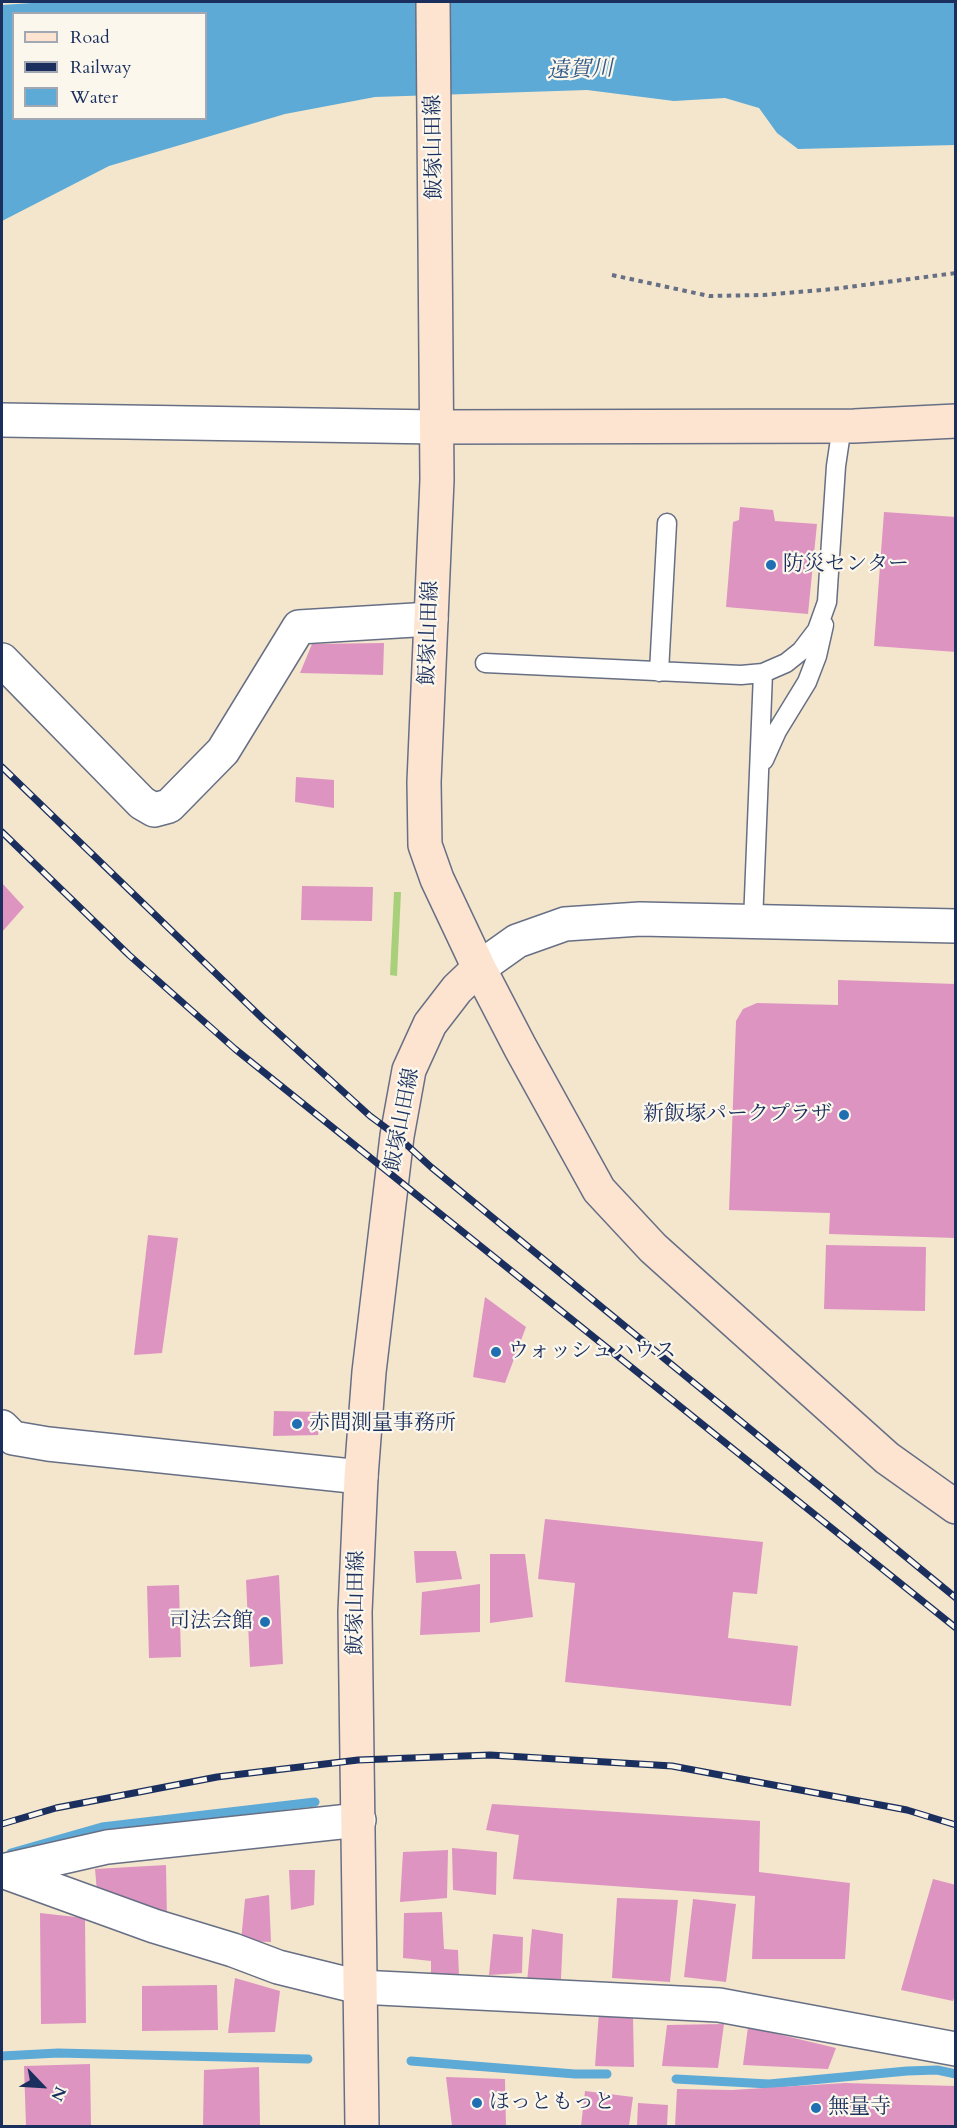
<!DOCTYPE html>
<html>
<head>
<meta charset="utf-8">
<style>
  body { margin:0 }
  #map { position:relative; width:957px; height:2128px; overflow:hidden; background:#f4e6cd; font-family:Cardo,serif }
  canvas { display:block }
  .frame { position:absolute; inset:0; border:3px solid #1b2f5e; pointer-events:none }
  .legend { position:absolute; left:12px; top:12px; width:195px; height:108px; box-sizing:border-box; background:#fbf7ec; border:2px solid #a1a7b3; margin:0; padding:8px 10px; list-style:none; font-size:18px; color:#1b2f5e }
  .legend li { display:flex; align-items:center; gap:12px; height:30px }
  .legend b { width:30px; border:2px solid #a1a7b3 }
  .north { position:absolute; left:12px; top:2056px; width:60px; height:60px; -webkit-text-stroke:4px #fbf7ec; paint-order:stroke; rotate:115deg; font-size:16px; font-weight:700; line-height:24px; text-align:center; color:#1b2f5e }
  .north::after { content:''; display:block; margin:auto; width:21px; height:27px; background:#1b2f5e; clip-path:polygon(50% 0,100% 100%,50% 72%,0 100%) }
</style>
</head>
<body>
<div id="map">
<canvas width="957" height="2128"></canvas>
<div class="frame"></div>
<ul class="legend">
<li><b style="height:8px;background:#fde4d1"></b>Road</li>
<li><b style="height:8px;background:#1b2f5e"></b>Railway</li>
<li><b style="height:16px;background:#5daad6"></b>Water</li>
</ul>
<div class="north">N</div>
</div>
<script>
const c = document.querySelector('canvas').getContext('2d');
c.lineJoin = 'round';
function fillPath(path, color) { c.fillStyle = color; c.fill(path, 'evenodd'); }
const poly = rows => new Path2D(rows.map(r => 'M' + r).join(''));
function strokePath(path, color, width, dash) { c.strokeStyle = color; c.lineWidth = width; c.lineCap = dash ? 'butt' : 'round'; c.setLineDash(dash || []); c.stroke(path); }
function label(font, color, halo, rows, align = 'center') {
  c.font = font + ' Cardo,"Noto Serif JP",serif'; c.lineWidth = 4.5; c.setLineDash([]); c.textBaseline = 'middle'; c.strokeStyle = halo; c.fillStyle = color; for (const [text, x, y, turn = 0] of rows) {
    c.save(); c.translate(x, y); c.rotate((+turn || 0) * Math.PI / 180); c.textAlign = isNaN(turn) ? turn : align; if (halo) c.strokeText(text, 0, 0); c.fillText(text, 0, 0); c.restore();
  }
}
fillPath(poly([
  [394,892,401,892,397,976,390,975]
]), '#a8cf7a');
fillPath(poly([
  [47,2,955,2,955,145,798,149,777,133,759,108,725,98,674,101,587,90,375,97,285,114,109,166,2,221,2,5],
  [14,14,206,14,206,118,14,118]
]), '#5daad6');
strokePath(poly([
  [11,1853,102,1827,315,1802],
  [2,2056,58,2053,308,2059],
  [411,2061,575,2074,607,2074],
  [676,2079,769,2084,907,2071,937,2070,956,2074]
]), '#5daad6', 9);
fillPath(poly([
  [740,507,773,510,775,521,817,524,808,614,726,607,733,522,739,520],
  [884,512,956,517,956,652,874,646],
  [384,643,383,675,300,673,312,644],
  [296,777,334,780,334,808,295,802],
  [2,883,24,907,2,932],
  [302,886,373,887,372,921,301,920],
  [838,980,956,984,956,1238,829,1234,830,1213,729,1210,736,1021,743,1009,757,1003,838,1005],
  [148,1235,178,1238,162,1353,134,1355],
  [826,1245,926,1247,925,1311,824,1309],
  [485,1297,526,1327,505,1383,473,1377],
  [274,1411,323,1412,318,1435,273,1436],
  [545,1519,763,1542,757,1594,733,1592,728,1638,798,1646,791,1706,565,1682,575,1583,538,1579],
  [414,1551,456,1551,462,1579,416,1583],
  [490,1554,525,1554,533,1617,490,1623],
  [279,1575,283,1664,250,1667,246,1580],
  [480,1584,480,1632,420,1635,422,1592],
  [179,1585,181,1657,149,1658,147,1586],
  [492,1804,760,1821,759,1872,850,1883,845,1959,752,1959,755,1896,513,1879,519,1835,486,1830],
  [452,1848,497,1852,496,1895,453,1890],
  [448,1850,447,1898,400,1902,403,1852],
  [166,1865,167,1920,97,1892,95,1869],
  [289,1870,315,1870,314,1905,291,1910],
  [933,1879,956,1885,956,1992,953,2001,901,1990],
  [269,1895,271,1942,241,1941,245,1899],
  [617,1898,678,1900,670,1982,612,1978],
  [693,1899,736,1904,726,1982,684,1977],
  [442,1912,444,1949,458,1950,459,1976,431,1979,431,1961,403,1958,404,1913],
  [40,1913,85,1918,86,2023,41,2024],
  [532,1929,563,1934,561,1979,527,1982],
  [493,1934,523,1937,522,1973,489,1975],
  [235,1978,280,1991,275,2032,228,2033],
  [217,1985,218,2030,142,2031,142,1986],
  [599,2012,633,2017,634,2067,595,2066],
  [724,2024,718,2068,662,2066,667,2025],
  [748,2027,836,2048,828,2069,743,2065],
  [90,2064,91,2126,26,2126,24,2066],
  [259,2067,260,2126,203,2126,204,2070],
  [446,2077,505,2079,506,2126,452,2126],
  [845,2083,956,2086,956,2126,675,2126,677,2089,732,2090],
  [585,2091,633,2097,629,2126,581,2126],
  [638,2103,668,2105,667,2126,637,2126]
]), '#dd94c1');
const lane = poly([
  [485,663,741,675,763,673,786,663,801,651,817,630,827,602,836,466,842,426],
  [659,672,667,523],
  [764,760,777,731,807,682,817,656,824,625],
  [753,922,763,673]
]);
const street = poly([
  [2,420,437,427],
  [2,660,142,803,154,810,169,806,223,751,299,627,431,619],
  [479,968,517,941,565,924,640,919,956,926],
  [2,1427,13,1438,48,1444,361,1477],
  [2,1871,154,1926,233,1950,278,1967,359,1987,719,2005,956,2049],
  [2,1871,107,1847,359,1820]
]);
const secondary = poly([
  [433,2,437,480,424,782,425,845,437,879,479,968,520,1047,599,1190,653,1248,887,1458,956,1507],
  [437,427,854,426,956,421],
  [362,2126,355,1612,361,1477,369,1372,397,1136,409,1070,430,1024,457,989,479,968]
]);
strokePath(lane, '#676f85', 21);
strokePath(street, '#676f85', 36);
strokePath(secondary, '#676f85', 36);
strokePath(poly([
  [612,275,709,296,763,295,833,289,956,273]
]), '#676f85', 4, [4.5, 4.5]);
strokePath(lane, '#fff', 18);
strokePath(street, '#fff', 33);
strokePath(secondary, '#fde4d1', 33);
const rail = poly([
  [2,767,263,1019,370,1116,397,1136,431,1167,956,1598],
  [2,832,129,955,235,1049,956,1628],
  [2,1824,56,1808,217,1777,358,1760,490,1755,672,1766,907,1810,956,1825]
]);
strokePath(rail, '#1b2f5e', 7);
strokePath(rail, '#fbf7ec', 4.5, [14]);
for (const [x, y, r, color] of [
  [771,565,6,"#1f6fb2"],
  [844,1115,6,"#1f6fb2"],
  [496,1352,6,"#1f6fb2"],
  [297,1424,6,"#1f6fb2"],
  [265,1622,6,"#1f6fb2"],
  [477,2103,6,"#1f6fb2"],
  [816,2108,6,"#1f6fb2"]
]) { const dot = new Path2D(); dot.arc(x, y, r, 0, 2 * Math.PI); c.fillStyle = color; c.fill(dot); strokePath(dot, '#fbf7ec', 2); }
label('21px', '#1b2f5e', '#fbf7ec', [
  ["飯塚山田線",435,147,-91],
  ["飯塚山田線",430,633,-88],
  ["飯塚山田線",403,1120,-79],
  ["飯塚山田線",357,1603,-89]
]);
label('21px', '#1b2f5e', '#fbf7ec', [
  ["防災センター",783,565],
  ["新飯塚パークプラザ",832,1115,"right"],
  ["ウォッシュハウス",508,1352],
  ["赤間測量事務所",309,1424],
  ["司法会館",253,1622,"right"],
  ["ほっともっと",489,2103],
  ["無量寺",828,2108]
], 'left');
label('italic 22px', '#325a88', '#fbf7ec', [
  ["遠賀川",580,71,-2]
]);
</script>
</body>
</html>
